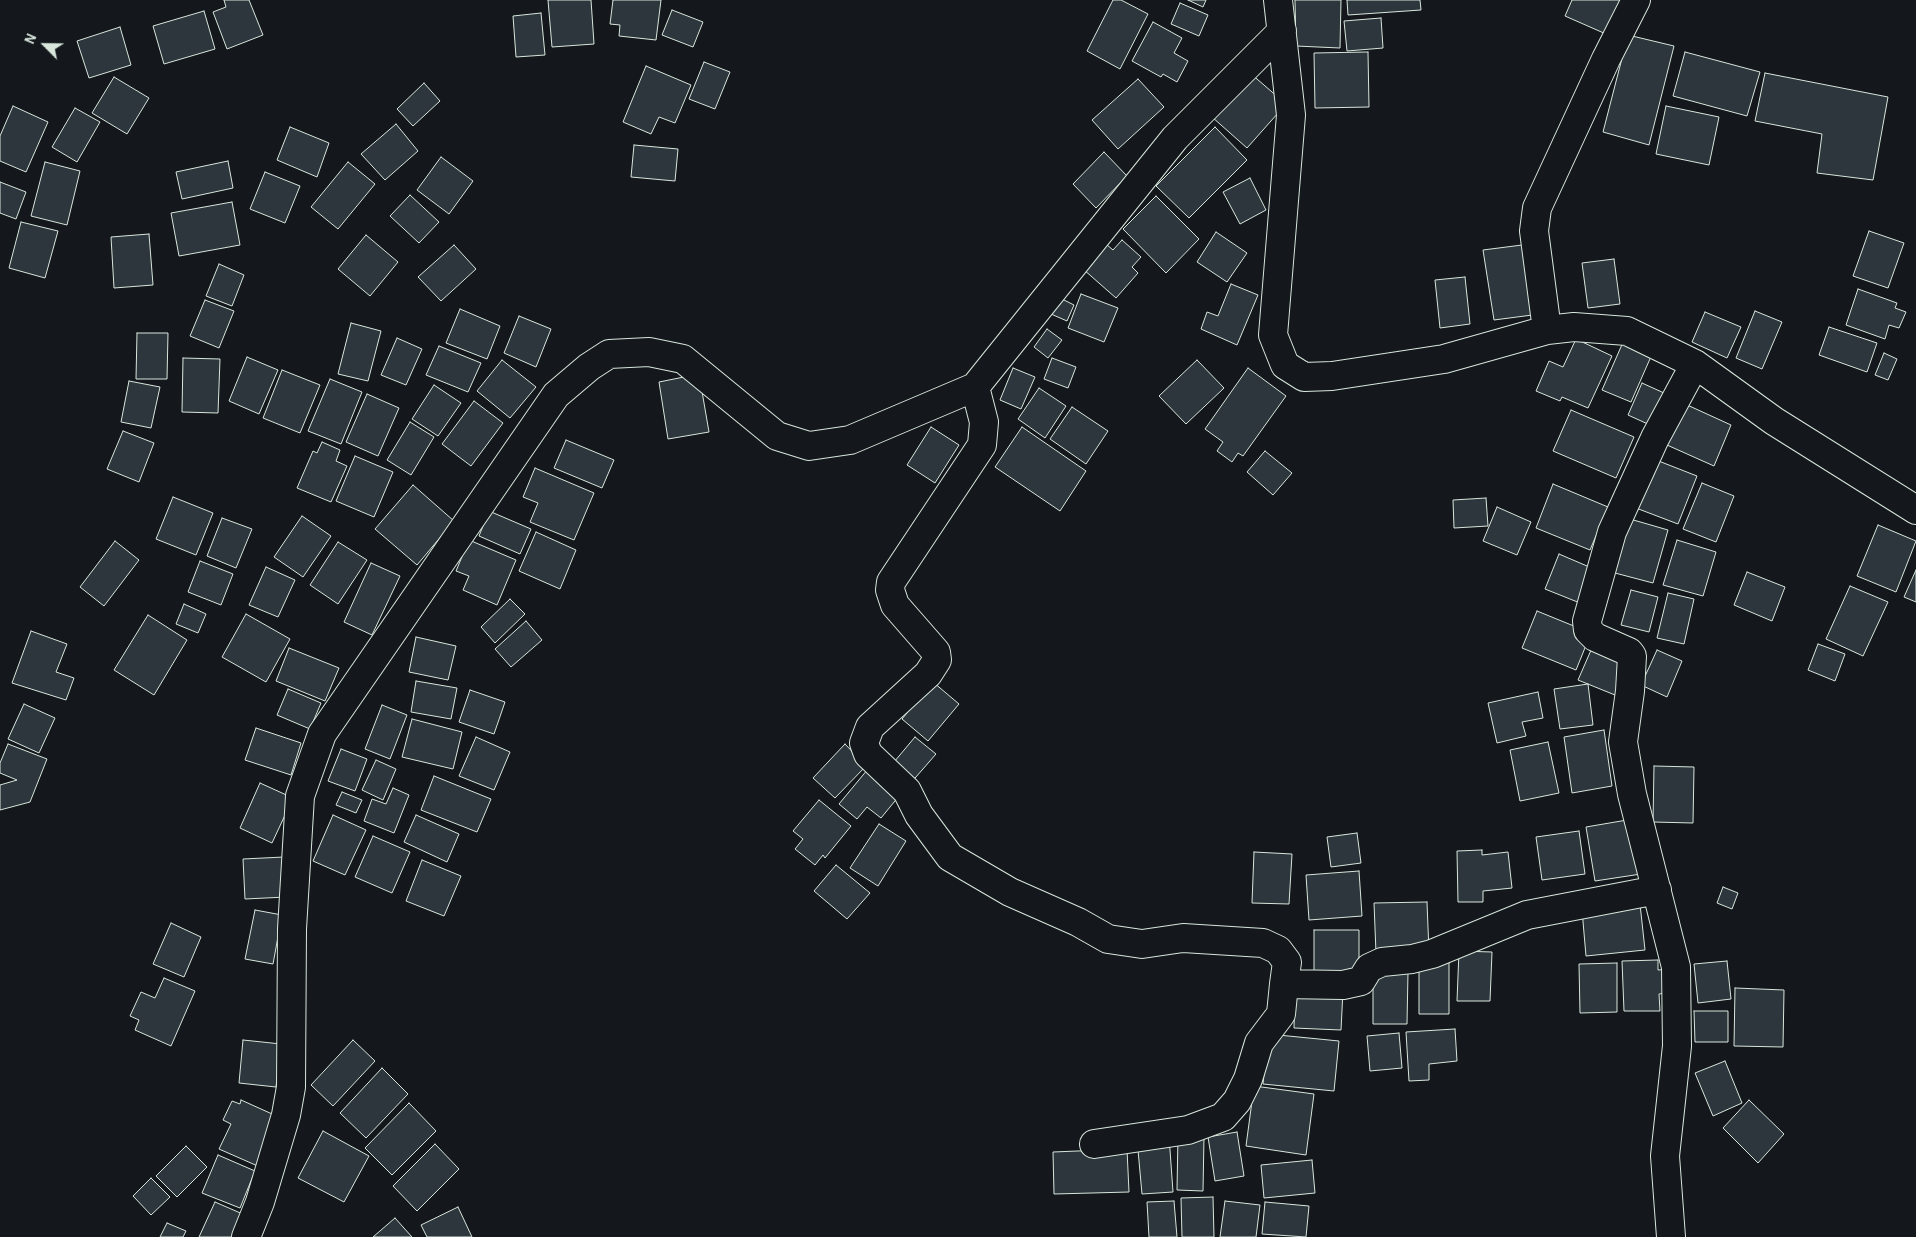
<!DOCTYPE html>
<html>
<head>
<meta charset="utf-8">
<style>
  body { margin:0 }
  #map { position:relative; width:1916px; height:1237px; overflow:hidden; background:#14181c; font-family:"Alegreya Sans",sans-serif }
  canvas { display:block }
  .north { position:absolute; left:20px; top:20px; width:50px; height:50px; -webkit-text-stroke:4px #14181c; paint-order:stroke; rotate:293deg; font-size:14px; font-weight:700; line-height:20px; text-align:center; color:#d8e6dc }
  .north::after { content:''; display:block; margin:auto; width:18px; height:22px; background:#d8e6dc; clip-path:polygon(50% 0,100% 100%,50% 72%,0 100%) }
</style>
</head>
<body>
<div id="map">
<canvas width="1916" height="1237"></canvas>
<div class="north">N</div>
</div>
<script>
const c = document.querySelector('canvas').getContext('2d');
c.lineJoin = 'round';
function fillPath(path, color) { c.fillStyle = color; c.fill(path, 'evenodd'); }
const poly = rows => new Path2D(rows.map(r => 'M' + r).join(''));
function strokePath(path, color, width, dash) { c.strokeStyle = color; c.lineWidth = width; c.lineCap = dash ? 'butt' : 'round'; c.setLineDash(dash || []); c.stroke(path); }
const building = poly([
  [224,0,249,0,263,35,227,49,213,12,226,7,224,0],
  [548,0,591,0,594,44,552,47,548,0],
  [613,0,661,0,656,40,619,36,620,25,610,24,613,0],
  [1113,0,1121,0,1148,14,1120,69,1087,51,1113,0],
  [1188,0,1206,0,1203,7,1188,0],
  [1295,0,1341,0,1340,48,1296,46,1295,0],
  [1347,0,1420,0,1421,10,1348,15,1347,0],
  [1572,0,1621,0,1606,34,1565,16,1572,0],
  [1180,3,1208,15,1199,36,1171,24,1180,3],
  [672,10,703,22,693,47,662,35,672,10],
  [204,11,215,49,164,64,153,26,204,11],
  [541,13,545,55,516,57,513,16,541,13],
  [1381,18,1383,48,1347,51,1344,21,1381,18],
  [1153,22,1182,38,1174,53,1188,61,1177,82,1163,74,1161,77,1132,61,1153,22],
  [120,27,131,65,89,78,77,41,120,27],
  [1628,35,1674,46,1649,145,1603,132,1628,35],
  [1368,52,1369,107,1315,108,1314,53,1368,52],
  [1685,52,1760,72,1747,116,1673,96,1685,52],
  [704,62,730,72,715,109,689,99,704,62],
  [646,66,691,85,675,123,659,117,651,134,623,122,646,66],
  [1250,73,1286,104,1247,148,1212,117,1250,73],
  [1765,73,1888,97,1873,180,1817,173,1822,134,1755,121,1765,73],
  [114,77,149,98,127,134,92,113,114,77],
  [1138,79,1164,107,1118,149,1092,120,1138,79],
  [424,83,440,101,413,126,397,109,424,83],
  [13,106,48,122,26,172,0,161,0,136,13,106],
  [1666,106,1719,117,1709,165,1656,154,1666,106],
  [75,108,100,122,77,162,52,147,75,108],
  [396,124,418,151,385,180,361,154,396,124],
  [290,127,329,143,317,177,277,160,290,127],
  [1215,127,1247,160,1189,218,1156,186,1215,127],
  [634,145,678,149,675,181,631,177,634,145],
  [1104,152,1127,176,1096,208,1073,184,1104,152],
  [441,157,473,181,449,214,417,190,441,157],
  [228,161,233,188,182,199,176,172,228,161],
  [45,162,80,171,67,225,31,216,45,162],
  [348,162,375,184,338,229,311,207,348,162],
  [265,172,300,186,285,223,250,209,265,172],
  [1250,178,1266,210,1240,224,1223,192,1250,178],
  [0,182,26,192,16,219,0,213,0,182],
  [410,195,439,222,419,243,390,216,410,195],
  [1156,196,1199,239,1166,273,1123,229,1156,196],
  [232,202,240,245,179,256,171,213,232,202],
  [21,222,58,231,45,278,9,268,21,222],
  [1869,231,1904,243,1888,288,1853,276,1869,231],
  [1216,232,1247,253,1227,282,1197,262,1216,232],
  [149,234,153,285,114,288,111,237,149,234],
  [366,235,398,262,370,296,338,269,366,235],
  [1122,240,1141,257,1132,267,1138,273,1116,298,1083,269,1106,244,1113,250,1122,240],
  [1530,244,1540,314,1494,320,1483,250,1530,244],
  [454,245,476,269,441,301,418,277,454,245],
  [1614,259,1620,304,1588,308,1582,263,1614,259],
  [219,264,244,275,232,306,206,296,219,264],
  [1465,277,1470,324,1440,328,1435,280,1465,277],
  [1231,284,1258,295,1237,345,1201,329,1207,312,1218,316,1231,284],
  [1858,289,1897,303,1895,308,1906,312,1899,328,1889,325,1885,339,1846,325,1858,289],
  [1081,294,1118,308,1104,342,1068,328,1081,294],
  [1058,297,1074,305,1067,321,1051,314,1058,297],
  [205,300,234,311,219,348,190,336,205,300],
  [460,309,500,326,487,359,446,343,460,309],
  [1755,311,1782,322,1762,369,1736,358,1755,311],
  [1705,312,1741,327,1727,358,1692,342,1705,312],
  [519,316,551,329,536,367,504,353,519,316],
  [351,323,381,331,368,381,338,374,351,323],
  [1829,327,1877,343,1867,372,1819,355,1829,327],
  [1047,329,1062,340,1048,358,1034,347,1047,329],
  [137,333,168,333,167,379,136,379,137,333],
  [397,338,422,349,406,385,381,375,397,338],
  [1576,339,1612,356,1588,408,1562,397,1560,401,1536,391,1549,361,1563,367,1576,339],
  [1624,340,1653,352,1631,402,1602,390,1624,340],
  [439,346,481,363,468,392,426,375,439,346],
  [1884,353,1897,359,1888,380,1875,375,1884,353],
  [247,357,278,370,259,414,229,401,247,357],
  [183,358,220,359,218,413,182,412,183,358],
  [1052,358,1076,367,1068,388,1044,379,1052,358],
  [502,360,536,387,510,418,477,391,502,360],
  [1197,360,1224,388,1186,424,1159,396,1197,360],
  [1013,368,1035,377,1021,409,1000,400,1013,368],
  [1248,368,1286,396,1243,456,1238,453,1232,462,1217,451,1223,442,1205,429,1248,368],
  [282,370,320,385,300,433,263,418,282,370],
  [699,374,709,432,668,439,659,382,699,374],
  [330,379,362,392,341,444,308,431,330,379],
  [129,381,160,387,151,428,121,422,129,381],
  [1642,383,1664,393,1650,425,1628,415,1642,383],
  [434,385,461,403,438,436,412,419,434,385],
  [1039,388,1066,406,1045,438,1018,419,1039,388],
  [367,394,399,408,378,456,346,442,367,394],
  [474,401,503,423,471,466,442,444,474,401],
  [1685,404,1731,425,1714,466,1667,445,1685,404],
  [1072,407,1108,431,1086,464,1050,439,1072,407],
  [1571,410,1634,437,1616,478,1553,451,1571,410],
  [410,422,434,437,411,475,387,460,410,422],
  [931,427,959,445,935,483,907,465,931,427],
  [1022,427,1086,471,1060,511,995,467,1022,427],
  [123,431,154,443,139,482,107,469,123,431],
  [566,440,614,460,602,488,554,468,566,440],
  [322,442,340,450,336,461,347,466,331,502,297,488,313,451,317,453,322,442],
  [1265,451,1292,473,1273,495,1247,472,1265,451],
  [355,456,393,472,374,517,336,501,355,456],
  [1656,460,1697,476,1678,524,1636,508,1656,460],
  [535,468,594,493,574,540,530,522,538,503,523,497,535,468],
  [1702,483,1734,496,1716,542,1683,529,1702,483],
  [1553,484,1608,507,1590,550,1536,528,1553,484],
  [413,485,454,521,417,565,375,529,413,485],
  [173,497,213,513,196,555,156,539,173,497],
  [1486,498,1488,526,1454,528,1453,500,1486,498],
  [1497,507,1531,522,1517,555,1483,541,1497,507],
  [489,511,531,529,520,554,479,536,489,511],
  [302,516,331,536,303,577,274,557,302,516],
  [222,518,252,529,236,568,207,556,222,518],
  [1630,519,1668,530,1653,583,1615,573,1630,519],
  [1878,525,1916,541,1896,592,1857,576,1878,525],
  [536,532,576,550,560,589,519,571,536,532],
  [469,540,516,560,497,605,463,590,469,576,456,571,469,540],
  [1677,540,1716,552,1703,596,1663,585,1677,540],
  [115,541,139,560,104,606,80,587,115,541],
  [338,542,367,560,338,604,310,585,338,542],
  [1559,554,1594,569,1580,603,1545,589,1559,554],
  [200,561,233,574,221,605,188,592,200,561],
  [371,563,400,576,372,635,344,622,371,563],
  [266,567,295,580,278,617,249,605,266,567],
  [1916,570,1916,602,1904,597,1916,570],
  [1747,572,1785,587,1772,621,1734,605,1747,572],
  [1850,586,1888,602,1863,656,1826,639,1850,586],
  [1631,590,1658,597,1649,632,1621,625,1631,590],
  [1668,593,1694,599,1684,644,1657,638,1668,593],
  [510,599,525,614,495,643,481,627,510,599],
  [184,604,206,614,198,633,176,624,184,604],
  [1537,611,1591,633,1576,670,1522,648,1537,611],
  [246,614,290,639,266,682,222,657,246,614],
  [148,615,187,640,154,695,114,670,148,615],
  [526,621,542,640,511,667,495,649,526,621],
  [31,631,67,644,56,672,74,678,66,700,12,683,31,631],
  [416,637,456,646,448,680,409,672,416,637],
  [1595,641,1631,656,1615,695,1578,680,1595,641],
  [1818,644,1845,654,1835,681,1808,670,1818,644],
  [289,648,339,668,325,701,276,681,289,648],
  [1657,650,1682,661,1667,697,1641,685,1657,650],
  [416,681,457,688,451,719,411,712,416,681],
  [933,682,959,704,928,741,902,719,933,682],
  [1588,684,1593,725,1560,729,1554,689,1588,684],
  [288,689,321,703,310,729,277,715,288,689],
  [470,690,505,702,494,734,459,722,470,690],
  [1538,692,1543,718,1522,722,1526,736,1497,743,1488,703,1538,692],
  [24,704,55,718,39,753,8,739,24,704],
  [382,705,407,715,390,759,365,749,382,705],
  [412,719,462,732,453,769,402,757,412,719],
  [256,728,301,743,291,775,245,760,256,728],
  [1604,730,1612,786,1572,793,1564,737,1604,730],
  [476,737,510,752,494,790,459,776,476,737],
  [915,737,936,754,909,785,889,768,915,737],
  [1548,742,1559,793,1520,801,1510,750,1548,742],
  [8,744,47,759,30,802,0,810,0,785,17,780,0,773,0,763,8,744],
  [845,744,866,766,835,798,813,778,845,744],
  [341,749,367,759,355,791,328,781,341,749],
  [376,760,396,769,383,800,362,790,376,760],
  [1654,766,1694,767,1693,823,1653,822,1654,766],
  [868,769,899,796,881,818,867,807,857,819,839,804,868,769],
  [434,776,491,799,477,832,421,810,434,776],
  [260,783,293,798,272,843,240,828,260,783],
  [393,788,409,795,394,833,364,821,372,799,386,804,393,788],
  [342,792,362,800,356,813,336,805,342,792],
  [819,800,851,826,825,858,823,855,815,865,795,849,803,839,793,831,819,800],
  [333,815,366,830,345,875,313,861,333,815],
  [416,815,459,834,447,862,404,842,416,815],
  [1633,819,1641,874,1595,881,1586,827,1633,819],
  [879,824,906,841,878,886,850,868,879,824],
  [1579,831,1585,874,1542,880,1536,837,1579,831],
  [1357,833,1361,863,1331,867,1327,837,1357,833],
  [373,836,410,852,392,893,355,877,373,836],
  [1482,850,1482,855,1508,852,1512,888,1483,891,1483,902,1458,902,1457,851,1482,850],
  [1254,852,1292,854,1289,904,1252,903,1254,852],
  [284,857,286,897,245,899,243,859,284,857],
  [422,860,461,876,444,916,406,901,422,860],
  [836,865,870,893,847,919,814,891,836,865],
  [1359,871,1362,916,1309,920,1306,875,1359,871],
  [1723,887,1738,893,1732,909,1717,903,1723,887],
  [1427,902,1429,952,1376,953,1374,903,1427,902],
  [1640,904,1645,950,1586,956,1582,910,1640,904],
  [255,910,282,915,273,964,245,959,255,910],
  [171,923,201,937,184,977,153,964,171,923],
  [1314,930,1359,930,1359,974,1314,975,1314,930],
  [1459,951,1492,952,1490,1001,1457,1001,1459,951],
  [1658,960,1658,970,1673,969,1674,992,1659,994,1660,1011,1624,1011,1622,961,1658,960],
  [1419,961,1449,961,1449,1014,1419,1014,1419,961],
  [1727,961,1731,999,1698,1003,1694,964,1727,961],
  [1617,963,1617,1012,1580,1013,1579,964,1617,963],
  [1373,972,1408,972,1407,1024,1373,1024,1373,972],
  [164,978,195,991,171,1046,135,1030,139,1020,130,1016,141,992,155,998,164,978],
  [1295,988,1343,990,1341,1030,1294,1028,1295,988],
  [1735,988,1784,990,1783,1047,1734,1046,1735,988],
  [1694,1011,1728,1011,1728,1042,1695,1042,1694,1011],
  [1455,1029,1457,1061,1429,1064,1429,1080,1409,1081,1406,1032,1455,1029],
  [1399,1033,1402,1068,1370,1071,1367,1036,1399,1033],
  [1268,1034,1339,1041,1334,1091,1263,1084,1268,1034],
  [243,1040,281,1044,276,1087,239,1083,243,1040],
  [353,1040,375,1061,333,1106,311,1085,353,1040],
  [1725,1061,1742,1103,1713,1116,1695,1073,1725,1061],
  [382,1068,408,1094,366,1138,340,1113,382,1068],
  [1254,1086,1314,1094,1306,1155,1246,1146,1254,1086],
  [241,1100,281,1118,260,1167,219,1149,231,1124,223,1120,232,1101,240,1104,241,1100],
  [1749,1100,1784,1134,1758,1163,1723,1128,1749,1100],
  [409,1103,436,1131,392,1175,365,1148,409,1103],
  [323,1131,369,1156,344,1202,298,1178,323,1131],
  [1237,1132,1244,1176,1215,1181,1208,1137,1237,1132],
  [1178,1135,1204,1136,1203,1191,1177,1190,1178,1135],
  [1169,1136,1173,1192,1142,1194,1137,1139,1169,1136],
  [435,1144,459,1169,417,1211,393,1186,435,1144],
  [186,1146,207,1167,177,1197,156,1176,186,1146],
  [1127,1149,1129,1192,1054,1194,1053,1152,1127,1149],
  [218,1155,255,1171,240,1208,202,1193,218,1155],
  [1312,1160,1315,1193,1264,1198,1261,1165,1312,1160],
  [151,1178,170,1197,151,1215,133,1196,151,1178],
  [1213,1197,1214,1237,1182,1237,1181,1198,1213,1197],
  [1174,1201,1177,1237,1149,1237,1147,1202,1174,1201],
  [1225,1201,1260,1205,1256,1237,1220,1237,1225,1201],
  [215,1202,245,1215,236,1237,199,1237,215,1202],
  [1265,1202,1309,1206,1306,1237,1262,1234,1265,1202],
  [458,1207,472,1237,427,1237,421,1225,458,1207],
  [395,1218,412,1237,373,1237,395,1218],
  [167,1223,186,1231,183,1237,160,1237,167,1223]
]);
fillPath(building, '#2c363c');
strokePath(building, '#d8e6dc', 1);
const minor = poly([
  [1278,0,1291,115,1273,335,1285,365,1304,377,1332,376,1444,359,1547,330,1574,327,1627,331,1695,364,1774,421,1916,510],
  [1547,330,1534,231,1537,208,1606,59,1636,0],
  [975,387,984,422,982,445,891,582,890,590,895,605,936,652,937,660,928,674,870,727,864,743,868,754,907,791,919,815,950,857,1010,892,1078,922,1108,939,1142,944,1183,938,1263,943,1278,950,1287,962,1284,984,1343,985,1361,981,1369,968,1382,962,1412,959,1432,954,1527,915,1657,890],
  [1094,1144,1188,1130,1223,1117,1237,1101,1248,1079,1259,1043,1281,1014,1284,984],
  [246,1237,260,1202,286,1115,291,1087,292,929,300,796,322,734,556,395,589,367,609,354,649,352,683,359,777,436,809,446,850,440,975,387,1175,138,1282,31],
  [1671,1237,1665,1156,1677,1046,1676,967,1632,794,1623,742,1630,691,1632,656,1629,652,1595,637,1588,630,1587,621,1612,532,1655,438,1695,364]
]);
strokePath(minor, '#d8e6dc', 30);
strokePath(minor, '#14181c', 28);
</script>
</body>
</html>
